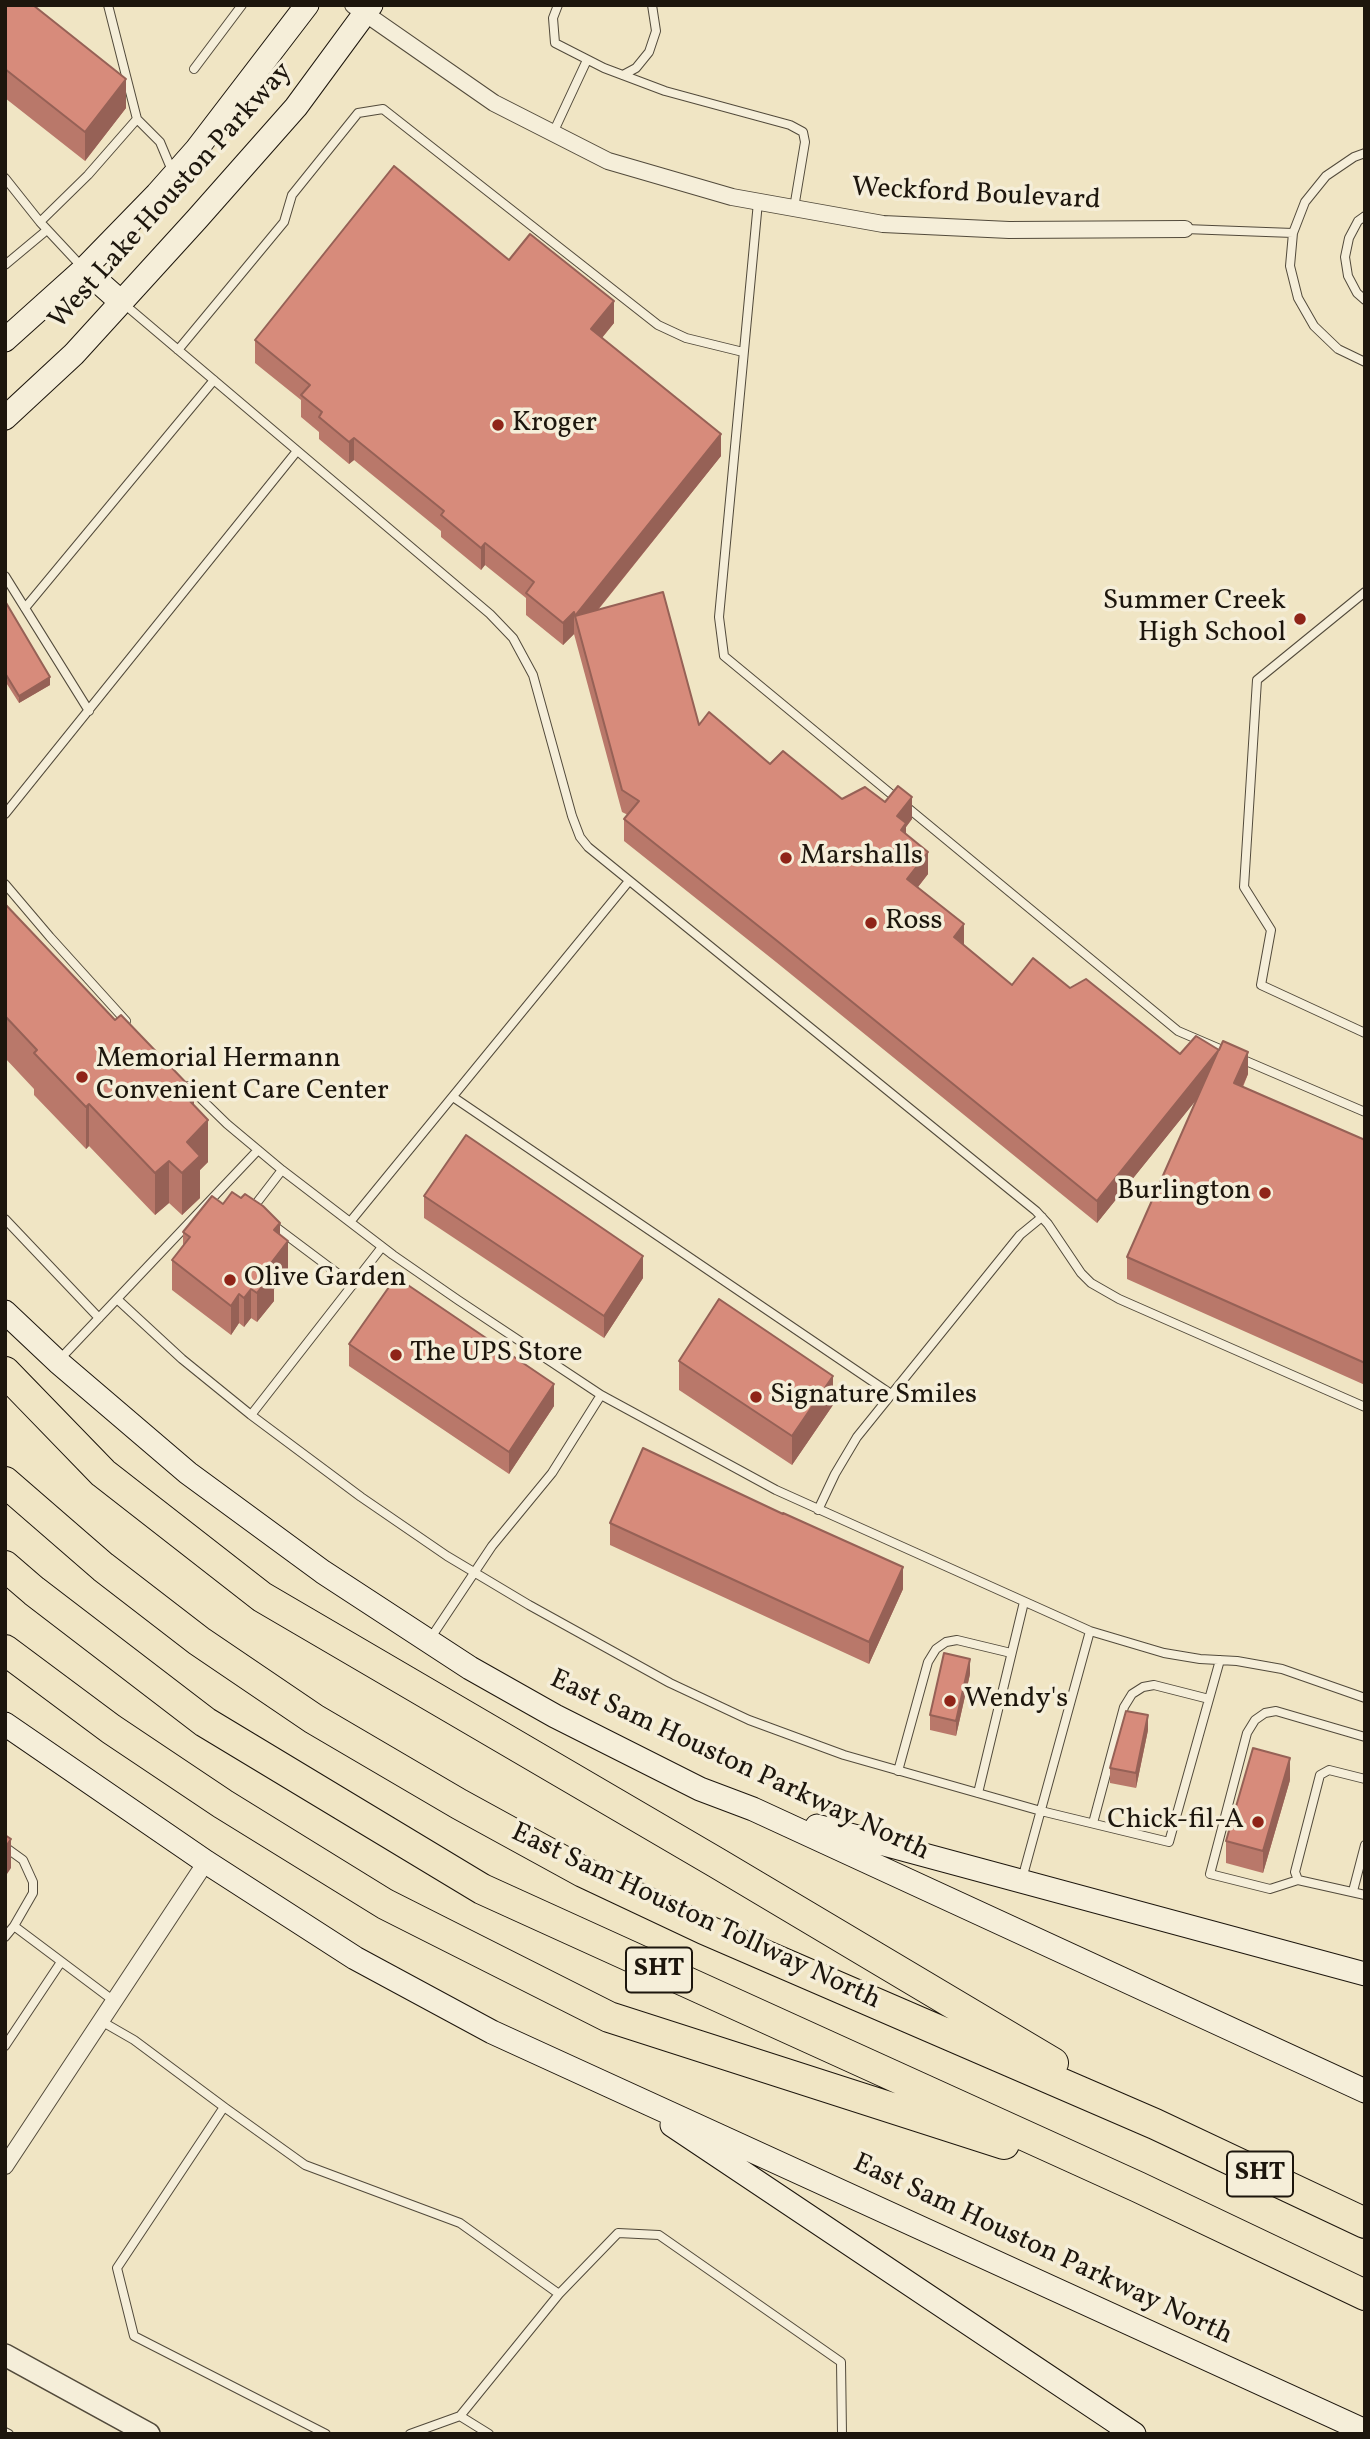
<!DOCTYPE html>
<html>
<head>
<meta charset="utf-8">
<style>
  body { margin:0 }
  #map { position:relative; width:1370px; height:2439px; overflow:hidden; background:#f0e5c4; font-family:Vollkorn,serif }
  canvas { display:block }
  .frame { position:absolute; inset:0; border:7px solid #1d160d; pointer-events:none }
</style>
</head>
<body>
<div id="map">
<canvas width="1370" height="2439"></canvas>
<div class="frame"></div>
</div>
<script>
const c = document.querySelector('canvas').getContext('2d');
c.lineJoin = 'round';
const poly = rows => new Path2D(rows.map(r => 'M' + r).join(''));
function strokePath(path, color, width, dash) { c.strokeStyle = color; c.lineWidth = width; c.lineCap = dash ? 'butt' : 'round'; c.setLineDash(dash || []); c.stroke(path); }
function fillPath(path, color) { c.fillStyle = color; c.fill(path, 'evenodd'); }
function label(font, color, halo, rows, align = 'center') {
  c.font = font + ' Vollkorn,serif'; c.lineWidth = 7; c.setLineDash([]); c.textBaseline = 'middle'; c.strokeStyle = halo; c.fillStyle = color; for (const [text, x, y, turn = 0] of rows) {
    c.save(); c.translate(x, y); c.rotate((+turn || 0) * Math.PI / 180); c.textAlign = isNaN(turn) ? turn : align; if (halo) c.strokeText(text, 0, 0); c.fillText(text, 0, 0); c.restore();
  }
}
const service = poly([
  [558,5,553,18,555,43,604,68,665,91,790,125,803,132,805,142,794,208],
  [194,69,242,5],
  [623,75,636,68,649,52,656,31,652,5],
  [137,119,160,142,173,173],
  [553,133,587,60],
  [1365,153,1354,157,1326,176,1305,202,1293,233,1290,266,1298,298,1314,326,1338,349,1365,362],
  [5,178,40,222,82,267],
  [758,202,719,617,724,656,1178,1031,1227,1052],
  [1365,216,1358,221,1349,238,1345,257,1348,276,1357,293,1365,300],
  [40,222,88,175,137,119,108,5],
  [1185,229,1293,233],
  [5,265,47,230],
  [124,304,490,614,513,638,533,675,572,816,580,837,588,847,1036,1211,1048,1224,1081,1273,1091,1283,1119,1299,1365,1407],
  [178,350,284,222,292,195,358,113,383,109,658,325,686,338,743,352],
  [5,576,89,711],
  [1365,592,1257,680,1244,887,1271,930,1261,985,1365,1033],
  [25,608,214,380],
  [5,814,297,451],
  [5,884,50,937,126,1021],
  [1239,1058,1365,1112],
  [188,1086,227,1124,282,1170,393,1255,458,1300,601,1395,776,1490,1090,1631,1164,1653,1200,1659,1237,1661,1282,1669,1365,1698],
  [453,1097,891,1394],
  [252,1209,282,1170],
  [5,1219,99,1318],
  [350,1222,629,881],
  [273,1225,353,1285],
  [117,1299,182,1359,251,1415,361,1497,447,1556,529,1605,670,1683,749,1720,844,1755,1041,1811,1169,1842,1220,1660],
  [60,1359,258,1150],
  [251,1415,382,1247],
  [818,1510,835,1474,857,1437,1020,1235,1042,1217],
  [430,1639,492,1546,552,1473,601,1395],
  [898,1771,928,1662,936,1649,946,1642,957,1640,1011,1653],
  [1365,1779,1329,1770,1320,1775,1295,1872,1298,1880,1365,1895],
  [978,1793,1024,1602],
  [1093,1823,1124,1707,1132,1694,1143,1687,1154,1685,1209,1699],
  [5,1847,23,1860,33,1882,33,1893,14,1926,114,2001],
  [1022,1879,1090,1631],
  [1298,1880,1270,1889,1210,1874,1247,1733,1255,1720,1265,1713,1276,1711,1365,1737],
  [1353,1891,1365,1845],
  [5,1937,14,1926],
  [101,2021,134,2040,224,2107,117,2268,134,2336,326,2434],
  [5,2046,61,1962],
  [224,2107,305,2165,460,2223,559,2294,618,2233,659,2235,841,2362,842,2434],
  [460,2416,559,2294],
  [5,2432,9,2434],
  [410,2434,460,2416,489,2434]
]);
const minor = poly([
  [353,5,494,103,553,133,608,161,732,197,883,224,1009,230,1185,229],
  [5,2166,206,1862]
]);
const tertiary = poly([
  [5,2355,149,2434]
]);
const secondary = poly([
  [84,269,121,302],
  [5,340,84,269,157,194,196,150,307,5],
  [5,418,74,354,197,219,296,107,371,5],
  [5,1312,58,1362,188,1473,323,1572,470,1668,555,1716,700,1789,753,1809,1365,2091],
  [5,1724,206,1862,355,1958,492,2032,1365,2431],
  [817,1826,1365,1974],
  [672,2125,1134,2434]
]);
const motorway = poly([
  [5,1372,103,1473,262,1597,717,1863,1053,2063],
  [5,1482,103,1567,199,1641,314,1719,459,1804,583,1872,704,1929,1155,2124,1365,2223],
  [5,1566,34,1591,205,1722,482,1889,1138,2187,1365,2295],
  [5,1650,111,1729,223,1804,385,1904,609,2017,1004,2144]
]);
strokePath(service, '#524a3b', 10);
strokePath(minor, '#524a3b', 18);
strokePath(tertiary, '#524a3b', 24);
strokePath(secondary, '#1d160d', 25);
strokePath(motorway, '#1d160d', 32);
strokePath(service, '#f5eed9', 8);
strokePath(minor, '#f5eed9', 16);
strokePath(tertiary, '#f5eed9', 21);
strokePath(secondary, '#f5eed9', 23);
strokePath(motorway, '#f0e5c4', 30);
fillPath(poly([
  [5,6,126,108,85,161,5,98],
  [509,260,614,323,602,338,721,456,598,610,699,725,770,764,842,799,885,802,912,819,906,827,906,834,928,874,918,887,964,945,1012,985,1070,988,1180,1054,1248,1074,1243,1087,1365,1140,1365,1385,1127,1279,1127,1257,1196,1100,1097,1223,776,962,624,841,624,819,628,815,622,812,574,634,563,645,526,615,526,598,485,565,481,570,441,537,441,531,354,460,349,464,319,439,319,432,301,417,301,400,255,363,255,340],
  [5,601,50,685,19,703,5,681],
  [5,904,194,1105,208,1162,200,1170,200,1198,182,1215,169,1203,155,1215,89,1146,86,1149,34,1095,34,1089,5,1058],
  [424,1196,643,1278,604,1338,424,1218],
  [223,1204,280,1235,288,1270,274,1289,274,1301,257,1322,251,1318,244,1327,239,1323,231,1335,172,1290,172,1260,183,1246,183,1232],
  [349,1344,554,1406,509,1474,349,1366],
  [679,1361,833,1405,792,1465,679,1390],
  [783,1514,903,1589,869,1664,610,1545,610,1523],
  [970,1674,956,1736,930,1730,930,1715],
  [1148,1730,1136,1788,1110,1783,1110,1768],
  [1290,1780,1263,1873,1226,1863,1226,1841]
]), '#b9786a');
fillPath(poly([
  [126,79,126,108,85,161,85,132],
  [614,301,614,323,591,351,591,329],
  [721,434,721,456,579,633,575,616],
  [354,438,354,460,349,464,349,442],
  [485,543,485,565,481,570,481,548],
  [574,612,574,634,563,645,563,623],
  [50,677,50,685,19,703,19,696],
  [912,797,912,819,906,827,906,845,897,816],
  [928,852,928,874,907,901,907,879],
  [964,924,964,946,954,937],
  [1218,1051,1218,1073,1097,1223,1097,1201],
  [1248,1052,1248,1074,1234,1105,1234,1083],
  [194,1091,194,1133,187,1098],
  [89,1104,89,1146,86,1149,86,1107],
  [208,1120,208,1162,200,1170,200,1198,182,1215,182,1173,187,1142],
  [169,1161,169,1203,155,1215,155,1173],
  [280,1223,280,1252,288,1241,288,1270,274,1289,274,1301,257,1322,257,1293,268,1267,274,1230],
  [643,1256,643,1278,604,1338,604,1316],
  [251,1289,251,1318,244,1327,244,1298],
  [239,1294,239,1323,231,1335,231,1306],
  [833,1376,833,1405,792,1465,792,1436],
  [554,1384,554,1406,509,1474,509,1452],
  [903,1567,903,1589,869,1664,869,1642],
  [970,1659,970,1674,956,1736,956,1721],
  [1148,1715,1148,1730,1136,1788,1136,1773],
  [1290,1758,1290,1780,1263,1873,1263,1851],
  [11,1839,11,1868,5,1877,5,1848]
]), '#966156');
const building = poly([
  [6,5,33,5,126,79,85,132,5,69,6,5],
  [394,166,509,260,530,234,614,301,591,329,721,434,575,616,574,612,563,623,526,593,534,582,485,543,481,548,441,515,444,511,354,438,349,442,319,417,322,412,301,395,310,385,255,340,394,166],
  [663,592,699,725,709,712,770,764,783,751,842,799,865,787,885,802,898,786,912,797,897,816,906,823,901,830,928,852,907,879,964,924,954,937,1012,985,1033,958,1070,988,1086,979,1180,1054,1196,1036,1219,1050,1223,1041,1248,1052,1234,1083,1365,1140,1365,1363,1127,1257,1218,1051,1097,1201,776,940,624,819,639,801,622,790,575,616,663,592],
  [5,601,50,677,19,696,5,673,5,601],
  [5,904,115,1020,121,1015,194,1091,187,1098,208,1120,187,1142,200,1156,182,1173,169,1161,155,1173,89,1104,86,1107,34,1053,37,1050,5,1016,5,904],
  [466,1135,643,1256,604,1316,424,1196,466,1135],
  [232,1192,241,1198,245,1194,263,1206,280,1223,274,1230,288,1241,268,1267,274,1272,257,1293,251,1289,244,1298,239,1294,231,1306,172,1260,190,1237,183,1232,212,1196,223,1204,232,1192],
  [396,1277,554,1384,509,1452,349,1344,396,1277],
  [719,1299,833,1376,792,1436,679,1361,719,1299],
  [643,1448,783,1514,783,1513,903,1567,869,1642,610,1523,643,1448],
  [944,1653,970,1659,956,1721,930,1715,944,1653],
  [1126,1711,1148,1715,1136,1773,1110,1768,1126,1711],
  [1253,1748,1290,1758,1263,1851,1226,1841,1253,1748],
  [5,1835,11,1839,5,1848,5,1835]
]);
fillPath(building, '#d78b7b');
strokePath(building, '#966156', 2);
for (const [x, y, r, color] of [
  [498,425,7,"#8f2418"],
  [1300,619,7,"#8f2418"],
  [786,858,7,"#8f2418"],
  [871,923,7,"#8f2418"],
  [82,1077,7,"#8f2418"],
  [1265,1193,7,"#8f2418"],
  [230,1280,7,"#8f2418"],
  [396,1355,7,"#8f2418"],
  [756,1397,7,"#8f2418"],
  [950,1701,7,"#8f2418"],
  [1258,1822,7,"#8f2418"]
]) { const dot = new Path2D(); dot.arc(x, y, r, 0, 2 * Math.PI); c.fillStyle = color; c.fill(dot); strokePath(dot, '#f5eed9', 2.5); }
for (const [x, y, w] of [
  [659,1970,66],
  [1260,2174,66]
]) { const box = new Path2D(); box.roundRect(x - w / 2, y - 22.5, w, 45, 5); c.fillStyle = '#f5eed9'; c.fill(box); strokePath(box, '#1d160d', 2); }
label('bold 26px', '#1d160d', null, [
  ["SHT",659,1970],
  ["SHT",1260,2174]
]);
label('28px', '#1d160d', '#f5eed9', [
  ["Weckford Boulevard",976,196,3],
  ["West Lake Houston Parkway",172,197,-48],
  ["East Sam Houston Parkway North",739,1767,25],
  ["East Sam Houston Tollway North",695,1918,25],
  ["East Sam Houston Parkway North",1042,2251,25]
]);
label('28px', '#1d160d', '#f5eed9', [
  ["Kroger",512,425],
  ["Summer Creek",1286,603,"right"],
  ["High School",1286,635,"right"],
  ["Marshalls",800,858],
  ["Ross",885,923],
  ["Memorial Hermann",96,1061],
  ["Convenient Care Center",96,1093],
  ["Burlington",1251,1193,"right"],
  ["Olive Garden",244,1280],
  ["The UPS Store",410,1355],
  ["Signature Smiles",770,1397],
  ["Wendy's",964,1701],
  ["Chick-fil-A",1244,1822,"right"]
], 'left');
</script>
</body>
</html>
